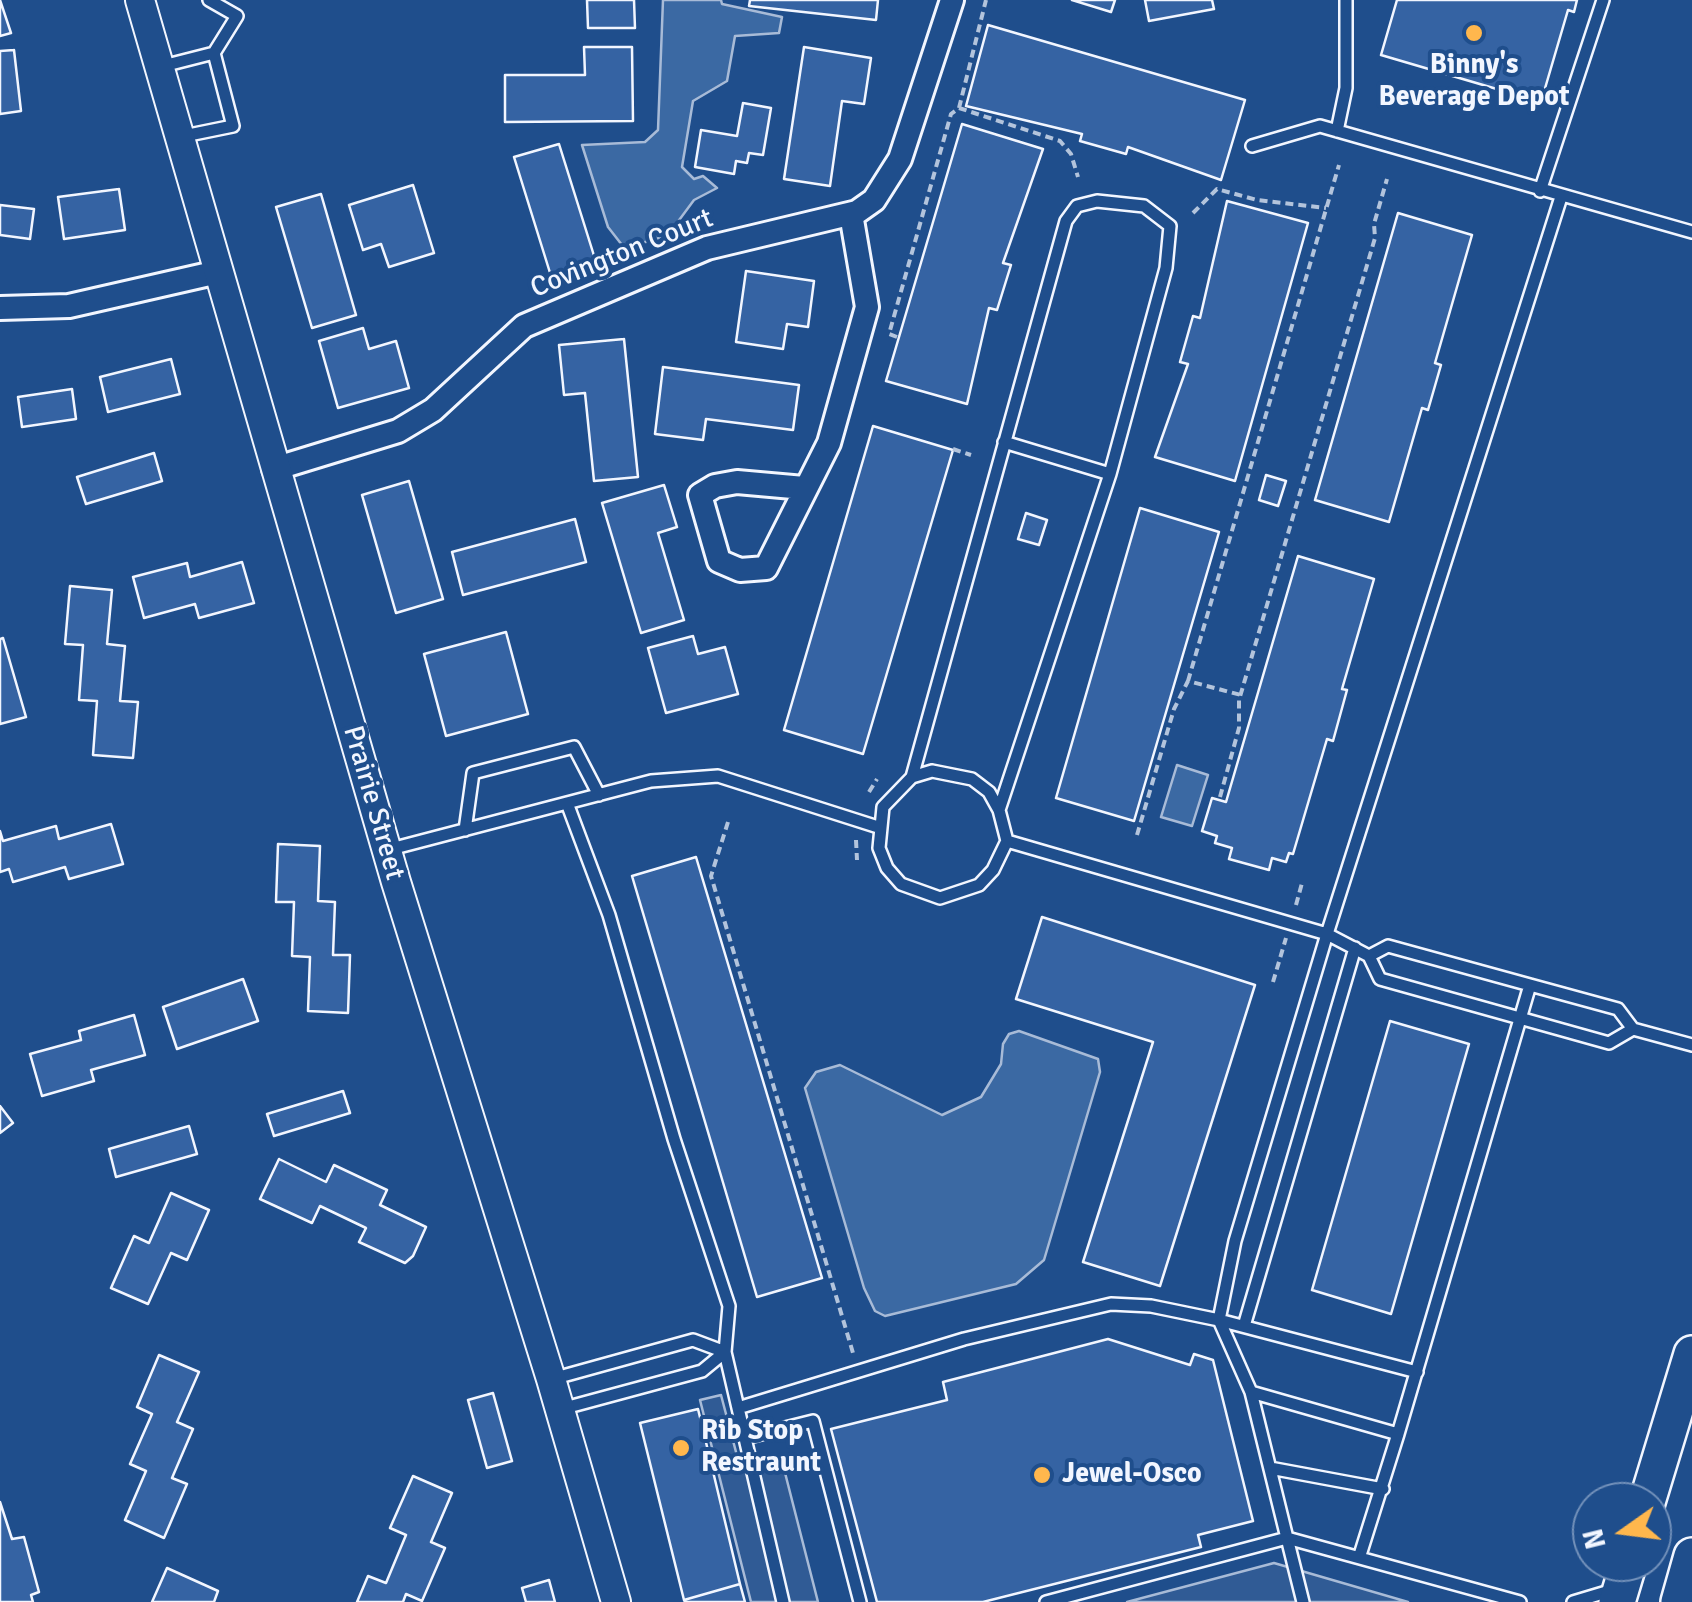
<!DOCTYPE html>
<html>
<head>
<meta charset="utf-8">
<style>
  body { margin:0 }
  #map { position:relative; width:1692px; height:1602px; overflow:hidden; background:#1f4e8c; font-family:Signika,sans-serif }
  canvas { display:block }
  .north { position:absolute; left:1572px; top:1482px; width:100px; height:100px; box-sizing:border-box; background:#1f4e8c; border:2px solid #7391ba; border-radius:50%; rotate:256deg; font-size:28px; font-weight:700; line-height:40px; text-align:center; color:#f2f6ff }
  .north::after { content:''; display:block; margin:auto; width:35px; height:45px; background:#ffb74d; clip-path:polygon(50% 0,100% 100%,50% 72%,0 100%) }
</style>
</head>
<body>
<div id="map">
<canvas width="1692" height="1602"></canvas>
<div class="north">N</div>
</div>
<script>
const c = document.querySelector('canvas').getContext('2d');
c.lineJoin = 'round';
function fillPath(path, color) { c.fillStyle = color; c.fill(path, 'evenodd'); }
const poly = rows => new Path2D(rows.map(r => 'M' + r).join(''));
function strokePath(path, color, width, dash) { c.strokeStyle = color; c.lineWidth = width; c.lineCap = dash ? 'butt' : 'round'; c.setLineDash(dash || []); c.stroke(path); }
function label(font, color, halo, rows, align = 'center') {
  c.font = font + ' Signika,sans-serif'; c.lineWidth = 8; c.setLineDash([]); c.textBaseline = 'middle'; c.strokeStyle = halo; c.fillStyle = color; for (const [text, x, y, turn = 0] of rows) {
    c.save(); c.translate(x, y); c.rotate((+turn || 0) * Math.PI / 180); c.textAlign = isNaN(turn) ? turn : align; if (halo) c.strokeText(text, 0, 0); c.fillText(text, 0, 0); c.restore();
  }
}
const parking = poly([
  [721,1395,741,1471,782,1461,818,1602,751,1602,700,1400,721,1395],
  [1274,1563,1408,1602,1127,1602,1274,1563]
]);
fillPath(parking, '#305b95');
strokePath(parking, '#a8bbd7', 2.5);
const water = poly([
  [663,0,721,0,722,4,782,17,779,33,735,36,727,81,693,101,682,167,694,179,703,176,717,188,694,200,671,231,653,241,622,245,608,227,582,145,645,142,658,130,663,0],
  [1177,765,1208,775,1192,826,1161,817,1177,765],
  [1019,1031,1098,1059,1100,1072,1044,1260,1016,1284,885,1316,875,1311,864,1288,805,1088,816,1072,840,1065,942,1115,981,1097,1001,1064,1003,1044,1009,1034,1019,1031]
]);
fillPath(water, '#3b69a3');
strokePath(water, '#a8bbd7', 2.5);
const building = poly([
  [0,0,11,33,0,36,0,0],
  [587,0,634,0,635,28,588,28,587,0],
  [750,0,878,0,876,20,749,6,750,0],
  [1072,0,1115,0,1111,12,1072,0],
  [1145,0,1212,0,1214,9,1149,21,1145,0],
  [1397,0,1577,0,1574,12,1568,10,1541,102,1381,55,1397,0],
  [988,25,1245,100,1221,180,1128,147,1126,154,1080,141,1082,134,966,106,988,25],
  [584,47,632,47,633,121,505,122,505,75,585,75,584,47],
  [804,47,871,58,864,104,842,101,830,186,784,179,804,47],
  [14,50,21,111,0,114,0,51,14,50],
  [743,103,771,108,763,155,749,153,747,163,736,161,734,174,695,167,701,130,737,136,743,103],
  [962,124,1043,149,1003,263,1011,265,997,310,989,308,967,404,886,381,962,124],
  [559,144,596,262,551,276,514,157,559,144],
  [413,185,434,253,389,267,381,244,363,250,349,205,413,185],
  [119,189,125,230,64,239,58,197,119,189],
  [321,194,356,315,312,328,276,207,321,194],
  [1227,201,1308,223,1235,481,1155,457,1188,364,1180,362,1193,316,1200,318,1227,201],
  [0,205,34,209,30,239,0,235,0,205],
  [1398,213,1472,235,1435,363,1441,365,1428,410,1422,408,1389,522,1315,500,1398,213],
  [746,271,814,281,808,327,787,324,783,349,736,342,746,271],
  [363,328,369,349,396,341,409,388,338,408,319,341,363,328],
  [624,339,638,477,594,481,585,393,564,395,559,345,624,339],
  [171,359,180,394,108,412,100,377,171,359],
  [663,367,799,385,793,430,706,419,703,440,655,434,663,367],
  [72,389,76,419,22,427,18,397,72,389],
  [873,426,953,450,863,754,784,730,873,426],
  [154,453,162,481,86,504,77,477,154,453],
  [1266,475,1286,481,1278,506,1259,500,1266,475],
  [409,481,443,599,396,613,362,495,409,481],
  [664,485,677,527,658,533,684,620,641,633,602,503,664,485],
  [1140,508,1219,532,1134,821,1056,798,1140,508],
  [1026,513,1047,520,1039,545,1018,539,1026,513],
  [575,519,586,562,463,595,452,552,575,519],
  [1298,556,1374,579,1342,689,1347,690,1333,741,1327,739,1293,854,1289,853,1286,862,1272,858,1269,870,1229,859,1232,848,1215,843,1217,836,1202,831,1212,798,1226,802,1298,556],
  [242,562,254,603,199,618,195,604,144,618,133,577,187,563,190,577,242,562],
  [70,586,112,590,107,644,125,646,120,701,138,702,133,758,93,755,97,701,79,700,83,645,65,644,70,586],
  [506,632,528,714,446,736,424,654,506,632],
  [693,636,698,654,725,647,738,694,666,713,648,648,693,636],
  [3,638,26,717,0,724,0,639,3,638],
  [111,824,123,864,69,879,65,867,13,882,9,869,0,872,0,831,3,841,56,826,59,839,111,824],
  [278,844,320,846,318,901,335,902,333,955,350,955,348,1013,308,1011,310,957,292,956,294,902,276,902,278,844],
  [696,857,822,1278,757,1297,632,876,696,857],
  [1042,917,1255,985,1160,1286,1083,1262,1153,1042,1016,999,1042,917],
  [243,979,258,1021,177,1049,163,1007,243,979],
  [134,1015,145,1055,91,1070,94,1081,42,1096,30,1054,81,1040,79,1031,134,1015],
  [1390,1021,1469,1044,1391,1314,1312,1290,1390,1021],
  [343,1091,350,1113,274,1136,267,1114,343,1091],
  [0,1106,13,1123,0,1133,0,1106],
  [189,1126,197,1154,116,1177,109,1149,189,1126],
  [279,1159,326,1182,334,1165,387,1190,380,1205,426,1227,413,1256,405,1263,359,1242,366,1228,320,1206,312,1223,260,1199,279,1159],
  [171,1193,209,1210,187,1260,171,1253,148,1304,111,1288,134,1236,149,1243,171,1193],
  [1108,1339,1190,1365,1194,1354,1213,1360,1253,1521,1198,1535,1201,1547,983,1602,877,1602,831,1429,947,1400,943,1382,1108,1339],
  [159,1355,199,1372,177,1422,193,1429,172,1478,187,1484,164,1538,125,1520,146,1471,130,1464,152,1414,137,1407,159,1355],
  [493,1393,512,1461,487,1468,468,1400,493,1393],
  [698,1409,740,1584,684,1600,640,1423,698,1409],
  [413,1476,452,1493,431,1542,445,1548,422,1601,406,1594,403,1602,357,1602,368,1576,386,1583,406,1535,390,1528,413,1476],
  [0,1502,12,1539,24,1537,39,1592,31,1595,33,1602,0,1602,0,1502],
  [167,1568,218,1591,214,1602,152,1602,167,1568],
  [549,1580,555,1602,526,1602,522,1588,549,1580],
  [740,1584,745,1602,685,1602,684,1600,740,1584]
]);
fillPath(building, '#3563a3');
strokePath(building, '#f2f6ff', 2.5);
const service = poly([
  [159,67,214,53,237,16,209,0],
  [1337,131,1346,88,1346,0],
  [179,137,233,126,214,53],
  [1252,146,1320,126,1692,232],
  [1540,191,1603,0],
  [1004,442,1110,474],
  [932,771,972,779,989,792,999,810,1007,841,993,870,979,885,940,898,901,884,887,868,879,848,883,807,912,777,932,771],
  [912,777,1066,221,1077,206,1097,201,1144,206,1170,226,1166,268,1110,474,999,810],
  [567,803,609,915,674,1139,729,1306,725,1352,783,1602],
  [465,830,473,773,574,747,599,795],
  [1007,841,1327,934,1369,956,1380,979,1609,1043,1633,1029],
  [387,850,651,781,718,776,878,827],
  [1369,956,1388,946,1530,985,1618,1009,1633,1029,1692,1045],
  [1244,1326,1355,948],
  [1417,1372,1219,1320,1235,1241,1327,934,1561,197],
  [552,1379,693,1340,725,1352],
  [1251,1392,1398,1434,1360,1555],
  [738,1408,964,1339,1111,1304,1151,1306,1219,1320,1251,1392,1287,1538,1046,1602],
  [561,1409,702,1371,725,1352],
  [1398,1434,1530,985],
  [745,1438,813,1421,860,1602],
  [1270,1468,1383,1489],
  [1303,1602,1287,1538,1520,1602],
  [1573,1602,1613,1590]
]);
const minor = poly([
  [0,308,69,306,218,272],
  [274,469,398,431,433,410,524,326,707,248,857,212,874,200,900,159,952,0],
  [804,488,737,482,715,486,700,495,719,561,740,570,766,568,829,443,867,307,851,214]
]);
const tertiary = poly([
  [140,0,396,882,551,1379,616,1602]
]);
const primary = poly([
  [1647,1502,1692,1354],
  [1617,1602,1629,1562],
  [1679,1602,1692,1556]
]);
strokePath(service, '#f2f6ff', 16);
strokePath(minor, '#f2f6ff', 28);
strokePath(tertiary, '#f2f6ff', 32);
strokePath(primary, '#f2f6ff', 40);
strokePath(poly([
  [959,108,986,0],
  [1193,213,1217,189,1257,200,1326,208],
  [897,337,889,334,951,114,959,108,1060,141,1071,154,1078,177],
  [953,449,971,455],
  [1188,681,1339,165],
  [869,792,877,779],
  [1220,797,1239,728,1239,700,1375,238,1374,224,1387,179],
  [728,822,711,876,853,1353],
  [1137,835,1174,709,1188,681,1241,695],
  [856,840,857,860],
  [1296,905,1302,883],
  [1273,982,1286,938]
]), '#b3c4dc', 4, [8, 5]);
strokePath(service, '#1f4e8c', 11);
strokePath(minor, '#1f4e8c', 22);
strokePath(tertiary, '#1f4e8c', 28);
strokePath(primary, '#1f4e8c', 35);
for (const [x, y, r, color] of [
  [1474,33,10,"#ffb74d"],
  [681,1448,10,"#ffb74d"],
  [1042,1475,10,"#ffb74d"]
]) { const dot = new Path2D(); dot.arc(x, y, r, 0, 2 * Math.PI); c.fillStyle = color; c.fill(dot); strokePath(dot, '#1f4e8c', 4); }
label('bold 28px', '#f2f6ff', '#1f4e8c', [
  ["Binny's",1474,66,"center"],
  ["Beverage Depot",1474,98,"center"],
  ["Rib Stop",701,1432],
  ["Restraunt",701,1464],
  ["Jewel-Osco",1062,1475]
], 'left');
label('28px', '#f2f6ff', '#1f4e8c', [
  ["Covington Court",622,254,-22],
  ["Prairie Street",373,803,74]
]);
</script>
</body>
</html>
